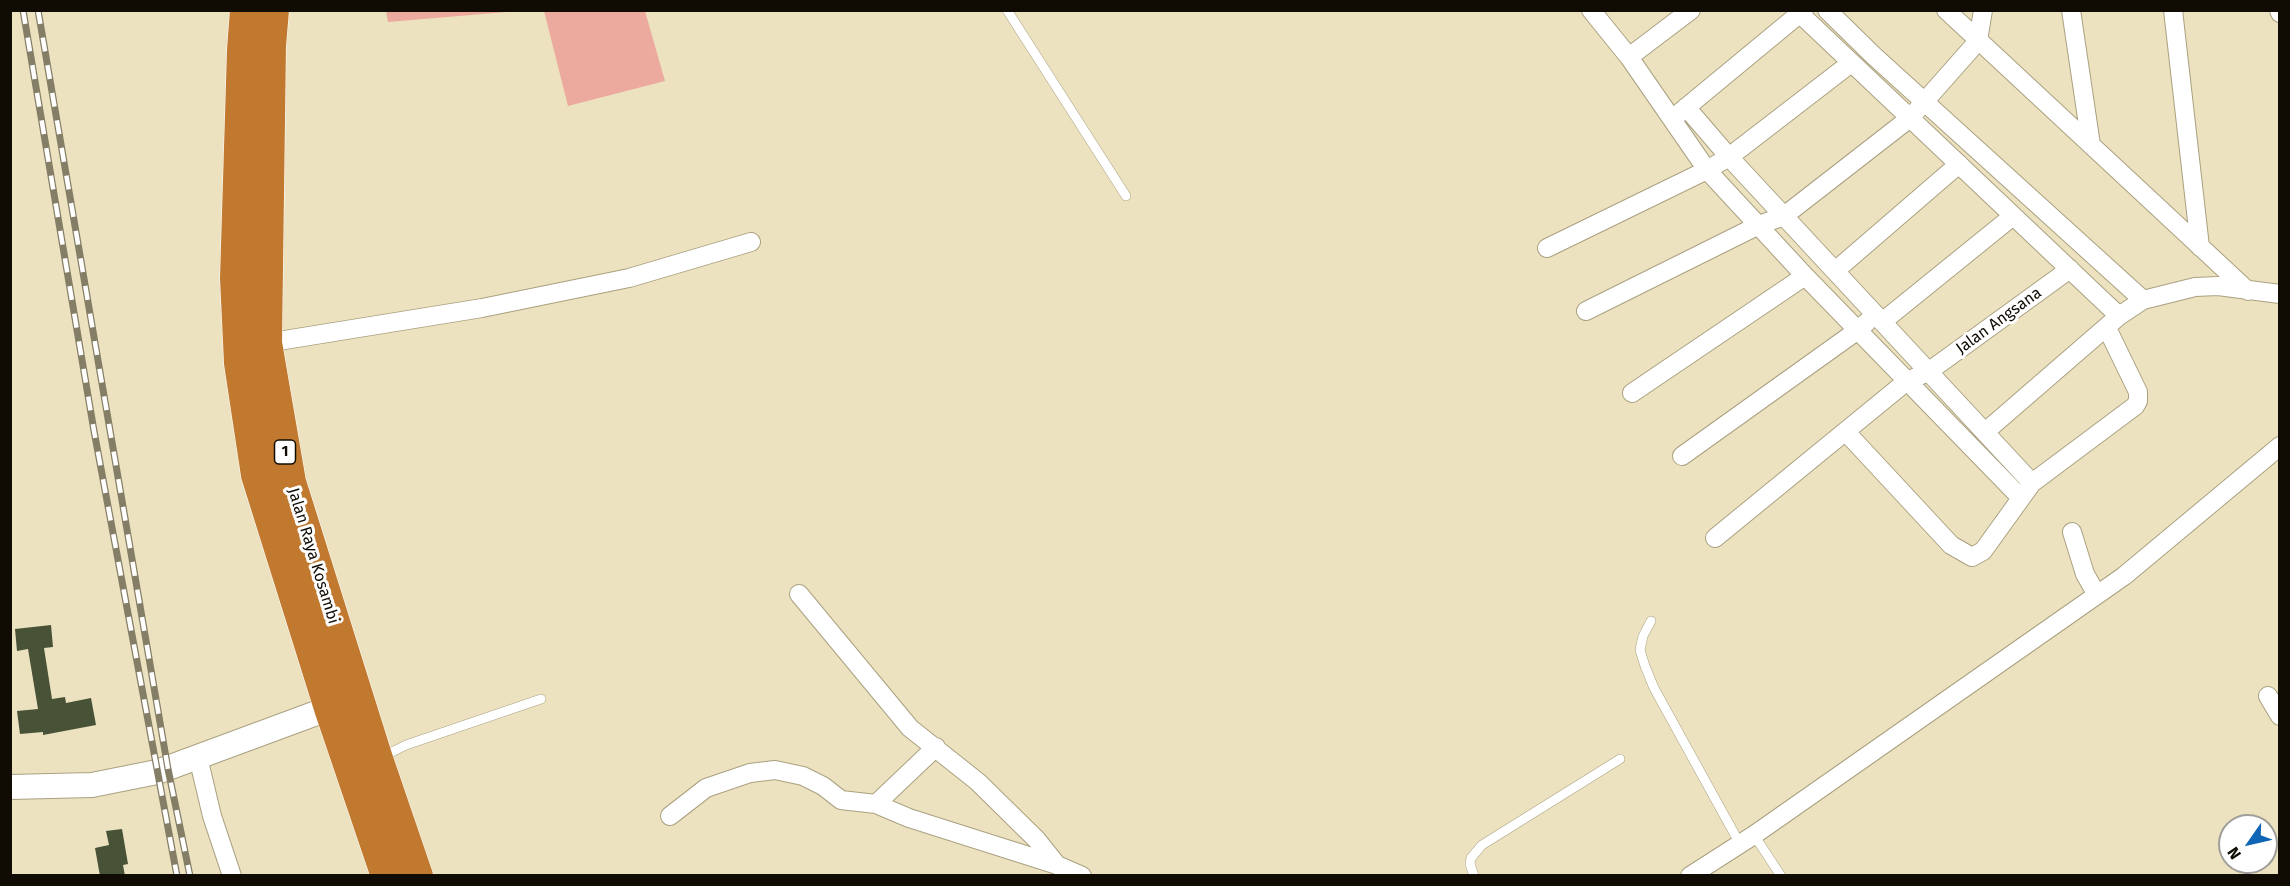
<!DOCTYPE html>
<html>
<head>
<meta charset="utf-8">
<style>
  body { margin:0 }
  #map { position:relative; width:2290px; height:886px; overflow:hidden; background:#ece2c0; font-family:"Fira Sans",sans-serif }
  canvas { display:block }
  .frame { position:absolute; inset:0; border:12px solid #100c03; pointer-events:none }
  .north { position:absolute; left:2218px; top:814px; width:60px; height:60px; box-sizing:border-box; background:#fff; border:2px solid #9f9e9a; border-radius:50%; rotate:236deg; font-size:16px; font-weight:700; line-height:24px; text-align:center; color:#100c03 }
  .north::after { content:''; display:block; margin:auto; width:21px; height:27px; background:#0f66b4; clip-path:polygon(50% 0,100% 100%,50% 72%,0 100%) }
</style>
</head>
<body>
<div id="map">
<canvas width="2290" height="886"></canvas>
<div class="frame"></div>
<div class="north">N</div>
</div>
<script>
const c = document.querySelector('canvas').getContext('2d');
c.lineJoin = 'round';
function fillPath(path, color) { c.fillStyle = color; c.fill(path, 'evenodd'); }
const poly = rows => new Path2D(rows.map(r => 'M' + r).join(''));
function strokePath(path, color, width, dash) { c.strokeStyle = color; c.lineWidth = width; c.lineCap = dash ? 'butt' : 'round'; c.setLineDash(dash || []); c.stroke(path); }
function label(font, color, halo, rows, align = 'center') {
  c.font = font + ' "Fira Sans",sans-serif'; c.lineWidth = 6; c.setLineDash([]); c.textBaseline = 'middle'; c.strokeStyle = halo; c.fillStyle = color; for (const [text, x, y, turn = 0] of rows) {
    c.save(); c.translate(x, y); c.rotate((+turn || 0) * Math.PI / 180); c.textAlign = isNaN(turn) ? turn : align; if (halo) c.strokeText(text, 0, 0); c.fillText(text, 0, 0); c.restore();
  }
}
fillPath(poly([
  [386,11,386,10,519,11,388,22],
  [544,11,645,11,665,81,568,106]
]), '#ecaa9e');
fillPath(poly([
  [51,625,53,647,44,648,52,699,65,697,66,703,91,698,96,725,43,735,43,732,20,734,17,711,38,709,28,649,17,651,15,629],
  [122,829,128,864,123,865,125,876,100,876,95,848,109,845,106,831]
]), '#475236');
const lane = poly([
  [1007,10,1126,196],
  [1651,621,1643,636,1640,650,1645,666,1654,688,1740,844],
  [382,757,406,745,541,699],
  [1754,835,1781,876],
  [1474,876,1470,864,1471,858,1482,845,1620,759]
]);
const street = poly([
  [1591,10,1629,57,1707,170,1805,276,2021,498],
  [1796,10,2119,316],
  [1827,10,1874,56,2143,300],
  [1946,10,2248,291],
  [2071,10,2091,145],
  [2173,10,2200,247],
  [2279,10,2280,13],
  [1629,57,1691,10],
  [1686,107,1729,157,2032,483],
  [1677,115,1804,10],
  [1547,248,1707,170,1729,157,1851,63],
  [1835,271,1959,164],
  [1586,311,1759,225,1784,216,1910,118,1978,41,1983,10],
  [1882,322,2013,216],
  [266,343,482,308,629,278,751,242],
  [1632,393,1805,276],
  [1846,432,1951,545,1972,557,1983,551,2032,483,2135,406,2138,401,2138,392,2107,328],
  [1985,432,2119,316,2143,300,2195,287,2218,286,2280,294],
  [1682,456,1858,330,1867,322],
  [2072,532,2085,574,2097,595],
  [1715,538,1907,381,1928,372,2070,269],
  [799,594,910,728,978,782,1037,840,1057,865,1082,876],
  [2268,696,2280,716],
  [198,757,212,816,232,876],
  [876,804,909,818,1057,865],
  [670,816,706,788,750,773,775,770,803,776,823,786,841,800,876,804,936,747],
  [1690,876,1754,835,2124,576,2280,446]
]);
const secondary = poly([
  [10,787,92,785,157,772,330,708]
]);
const highway = poly([
  [246,10,243,50,236,278,240,363,257,475,330,708,387,876],
  [273,10,270,46,266,343,290,482,377,759,417,876]
]);
strokePath(lane, '#aaa180', 10);
strokePath(street, '#aaa180', 20);
strokePath(secondary, '#aaa180', 26);
strokePath(highway, '#fff', 33);
strokePath(lane, '#fff', 9);
strokePath(street, '#fff', 18);
strokePath(secondary, '#fff', 24);
strokePath(highway, '#c1782f', 32);
const rail = poly([
  [23,10,94,431,177,876],
  [38,10,168,769,190,876]
]);
strokePath(rail, '#857e67', 7);
strokePath(rail, '#fff', 4.5, [14]);
for (const [x, y, w] of [
  [285,452,21]
]) { const box = new Path2D(); box.roundRect(x - w / 2, y - 12, w, 24, 4.5); c.fillStyle = '#fff'; c.fill(box); strokePath(box, '#100c03', 1.5); }
label('bold 15px', '#100c03', null, [
  ["1",285,452]
]);
label('16px', '#100c03', '#fff', [
  ["Jalan Angsana",1999,321,-36],
  ["Jalan Raya Kosambi",313,556,73]
]);
</script>
</body>
</html>
